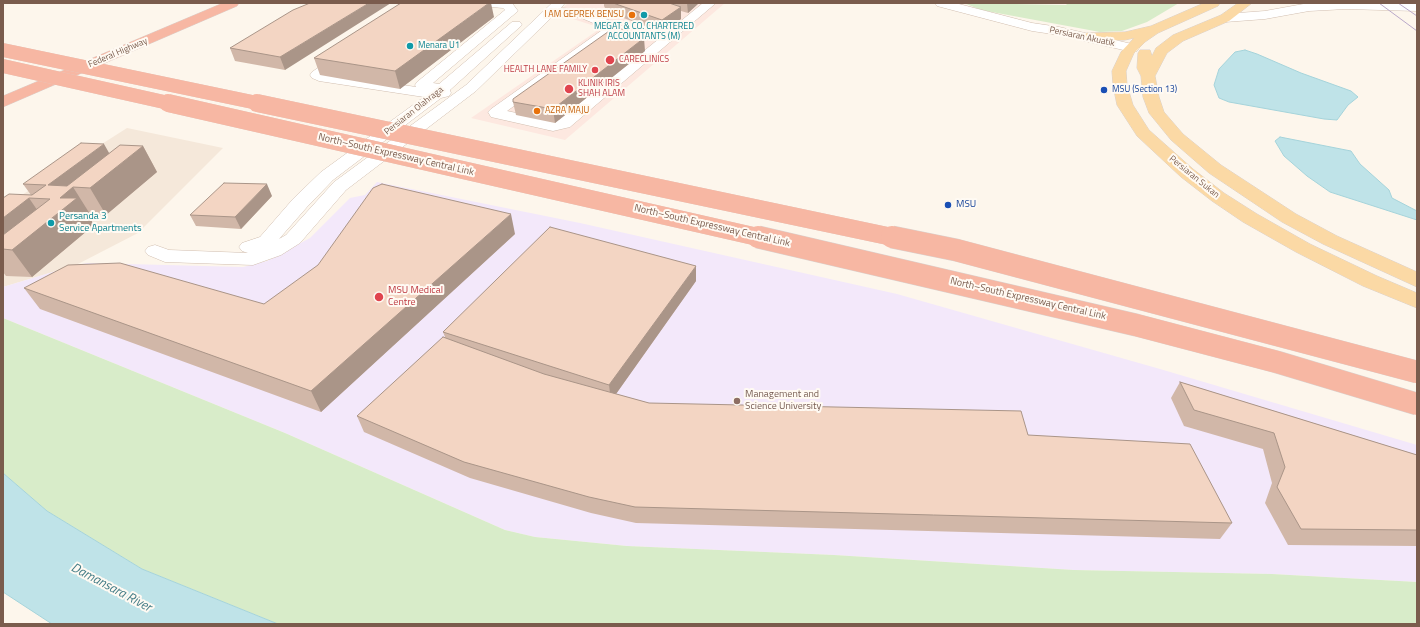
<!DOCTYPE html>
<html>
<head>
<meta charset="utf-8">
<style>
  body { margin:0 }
  #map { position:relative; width:1420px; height:627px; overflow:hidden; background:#fdf6ec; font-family:"Titillium Web",sans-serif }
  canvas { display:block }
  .frame { position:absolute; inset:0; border:4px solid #7a5c4d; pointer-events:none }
</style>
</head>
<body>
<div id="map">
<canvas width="1420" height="627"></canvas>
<div class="frame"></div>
</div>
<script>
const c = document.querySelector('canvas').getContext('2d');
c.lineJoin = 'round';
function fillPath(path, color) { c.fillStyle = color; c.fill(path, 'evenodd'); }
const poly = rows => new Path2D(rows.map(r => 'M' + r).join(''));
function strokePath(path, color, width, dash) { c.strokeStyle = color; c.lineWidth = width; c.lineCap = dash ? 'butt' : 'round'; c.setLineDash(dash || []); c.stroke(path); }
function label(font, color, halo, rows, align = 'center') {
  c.font = font + ' "Titillium Web",sans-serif'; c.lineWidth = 4; c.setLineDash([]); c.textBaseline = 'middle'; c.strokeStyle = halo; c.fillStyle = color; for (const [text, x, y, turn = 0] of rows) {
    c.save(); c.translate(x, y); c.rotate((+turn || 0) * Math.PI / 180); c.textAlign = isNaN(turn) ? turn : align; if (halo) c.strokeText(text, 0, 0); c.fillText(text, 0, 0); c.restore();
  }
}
fillPath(poly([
  [127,128,223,148,138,233,76,265,3,287,3,207]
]), '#f5e8da');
fillPath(poly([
  [568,3,725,3,565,140,471,118,601,28,573,19,553,17]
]), '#fde8e0');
fillPath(poly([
  [377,182,580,223,897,294,1160,369,1417,445,1417,582,1272,574,1074,570,834,555,627,546,535,537,505,530,285,433,3,318,3,287,76,265,88,263,243,267,267,261,310,238,350,198,365,195]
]), '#f3e8fa');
fillPath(poly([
  [964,3,1066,5,1068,3,1179,3,1147,22,1122,31,1100,32,981,10],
  [3,318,285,433,505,530,535,537,627,546,834,555,1074,570,1272,574,1417,582,1417,624,278,624,142,569,47,511,3,473]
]), '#d8ecc9');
const water = poly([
  [1245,50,1257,54,1301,73,1351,91,1358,97,1348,105,1337,120,1324,119,1229,102,1219,98,1214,85,1219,69,1235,52,1245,50],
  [1280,137,1351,151,1360,164,1389,190,1392,198,1417,211,1417,220,1330,192,1307,176,1284,156,1275,141,1280,137],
  [3,473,47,511,142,569,278,624,52,624,3,592,3,473]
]);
fillPath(water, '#bfe3e8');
strokePath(water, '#a5d3da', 1);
const minor = poly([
  [478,3,512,3,518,11,433,83,439,84,512,22,520,22,522,25,450,90,451,93,449,96,441,98,333,180,307,207,279,239,286,235,334,182,466,85,552,3,565,3,561,8,585,10,629,29,630,32,624,36,615,33,507,111,553,121,559,120,703,3,716,3,570,127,553,131,491,117,488,112,491,109,605,28,579,17,554,15,476,91,346,190,300,243,281,255,253,265,165,262,148,255,145,251,148,247,155,245,169,250,248,253,242,251,239,247,242,243,260,237,293,199,321,172,424,97,319,81,312,78,310,75,312,72,338,54,343,53,348,54,350,57,348,60,328,74,416,87,415,85,417,82,505,10,503,8,480,6,478,3],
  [935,3,955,3,1032,23,1059,27,1132,44,1137,45,1139,48,1137,51,1132,52,1059,35,1032,31,937,6,935,3],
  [1309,3,1417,3,1417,11,1346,9,1309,11,1265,19,1225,22,1219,18,1225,14,1265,11,1309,3]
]);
const major = poly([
  [1204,3,1220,3,1218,6,1158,33,1145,42,1134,53,1126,71,1127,85,1133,105,1149,130,1193,169,1224,193,1257,214,1310,244,1377,276,1417,293,1417,308,1363,286,1296,252,1243,222,1212,201,1181,177,1137,136,1117,105,1113,85,1112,71,1121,52,1134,38,1125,40,1087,41,1080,37,1087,33,1125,32,1151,26,1204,3],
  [1238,3,1252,3,1229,21,1183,41,1167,53,1155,76,1159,97,1164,112,1183,134,1221,165,1296,214,1337,236,1417,272,1417,287,1323,244,1282,222,1209,173,1171,140,1149,113,1143,97,1141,76,1137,68,1138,53,1140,50,1150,50,1152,56,1156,48,1173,35,1221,15,1238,3]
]);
const highway = poly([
  [223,3,239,3,237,6,3,107,3,96,223,3]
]);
strokePath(minor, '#d1beb0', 1);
strokePath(major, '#dad1cd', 1);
strokePath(highway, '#dad1cd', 1);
fillPath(minor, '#fff');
fillPath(major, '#fbd9a5');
fillPath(highway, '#f7b7a3');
strokePath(poly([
  [1379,3,1417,31],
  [1398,3,1417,16]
]), '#b9a8c9', 1);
const highwayBridgeFar2 = poly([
  [3,50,262,104],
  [3,66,173,104]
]);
const highwayBridgeFar1 = poly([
  [168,103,762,238],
  [257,103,897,238]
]);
const highwayBridge = poly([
  [758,237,1136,325,1277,362,1417,404],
  [892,237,956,250,1417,372]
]);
strokePath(highwayBridgeFar2, '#dad1cd', 14, []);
strokePath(highwayBridgeFar1, '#dad1cd', 18, []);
strokePath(highwayBridge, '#dad1cd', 23, []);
strokePath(highwayBridgeFar2, '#f7b7a3', 14);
strokePath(highwayBridgeFar1, '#f7b7a3', 18);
strokePath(highwayBridge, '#f7b7a3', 22);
fillPath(poly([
  [310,3,285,70,235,61,230,48],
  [604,3,699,3,688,13,681,11,681,19,662,32,607,12,604,6],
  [494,17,400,89,320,75,314,58],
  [645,51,555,123,516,115,513,102],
  [143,146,157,172,106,215,90,214,88,215,94,225,32,277,6,276,3,272,3,198,31,195,23,184,109,153],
  [272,196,241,229,196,226,190,215],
  [515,234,321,412,40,309,24,288,264,304],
  [696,281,616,394,649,403,1028,435,1232,523,1220,539,636,523,591,513,470,478,364,432,357,416,445,337,443,332],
  [1180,382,1417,455,1417,546,1288,545,1265,503,1272,483,1263,449,1184,426,1171,398]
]), '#d1b7a8');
fillPath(poly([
  [369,3,391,3,285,70,280,57],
  [489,3,491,3,494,17,400,89,395,71],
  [687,3,699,3,688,13],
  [681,7,681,19,662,32,662,20],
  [644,38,645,51,555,123,553,109],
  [104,144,117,167,143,146,157,172,106,215,90,188,73,187,90,214,88,215,94,225,32,277,12,250,3,249,3,218,29,198,46,223,64,209,48,185],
  [267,184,272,196,241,229,235,217],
  [511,214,515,234,321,412,311,391],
  [696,266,696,281,611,401,609,385]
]), '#aa9588');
const building = poly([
  [310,3,369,3,280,57,230,48,293,10,310,3],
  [401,3,489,3,395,71,314,58,401,3],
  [613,3,669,3,681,7,662,20,613,3],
  [612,29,624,29,644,38,553,109,513,102,513,99,612,29],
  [81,143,104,144,48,185,67,186,120,145,143,146,90,188,73,187,60,198,77,198,12,250,3,249,3,235,50,199,29,198,3,218,3,198,9,194,32,195,46,185,23,184,81,143],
  [224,183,267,184,235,217,190,215,224,183],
  [382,184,511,214,311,391,24,288,68,265,120,263,264,304,318,265,373,188,382,184],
  [550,227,696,266,609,385,443,332,550,227],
  [443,337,544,374,649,403,1021,411,1028,435,1190,444,1232,523,635,507,589,497,464,462,357,416,443,337],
  [1180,382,1417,455,1417,530,1301,529,1277,487,1285,467,1274,433,1194,410,1180,382]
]);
fillPath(building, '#f3d5c3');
strokePath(building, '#aa9588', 1);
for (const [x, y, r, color] of [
  [632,15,4,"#e8710a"],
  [644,15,4,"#0f9aa8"],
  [410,46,4,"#0f9aa8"],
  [610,60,5,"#e0444e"],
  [595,70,4,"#e0444e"],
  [569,89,5,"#e0444e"],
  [1104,90,4,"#1a4fb4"],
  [537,111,4,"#e8710a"],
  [948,205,4,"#1a4fb4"],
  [51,223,4,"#0f9aa8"],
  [379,297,5,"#e0444e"],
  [737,401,4,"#8d6e63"]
]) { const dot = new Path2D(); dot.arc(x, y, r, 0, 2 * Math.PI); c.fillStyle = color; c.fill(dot); strokePath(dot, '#fffaf3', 1.5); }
label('9px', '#c56008', '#fffaf3', [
  ["I AM GEPREK BENSU",624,15],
  ["AZRA MAJU",545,111,"left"]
], 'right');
label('9px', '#0d838f', '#fffaf3', [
  ["MEGAT & CO. CHARTERED",644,27],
  ["ACCOUNTANTS (M)",644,37],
  ["Menara U1",418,46,"left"]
]);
label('9px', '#7a5c4d', '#fffaf3', [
  ["Persiaran Akuatik",1082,37,12],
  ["Federal Highway",118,53,-23],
  ["Persiaran Olahraga",414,111,-38],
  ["Persiaran Sukan",1194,177,39]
]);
label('9px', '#be3a42', '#fffaf3', [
  ["CARECLINICS",619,60],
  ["HEALTH LANE FAMILY",587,70,"right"],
  ["KLINIK IRIS",578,84],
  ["SHAH ALAM",578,94]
], 'left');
label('9px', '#164399', '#fffaf3', [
  ["MSU (Section 13)",1112,90]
], 'left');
label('10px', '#7a5c4d', '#fffaf3', [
  ["North–South Expressway Central Link",396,155,13],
  ["North–South Expressway Central Link",712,226,13],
  ["North–South Expressway Central Link",1028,299,13]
]);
label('10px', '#164399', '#fffaf3', [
  ["MSU",956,205]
], 'left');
label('10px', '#0d838f', '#fffaf3', [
  ["Persanda 3",59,217],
  ["Service Apartments",59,229]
], 'left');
label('10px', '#be3a42', '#fffaf3', [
  ["MSU Medical",388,291],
  ["Centre",388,303]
], 'left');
label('10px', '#785e54', '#fffaf3', [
  ["Management and",745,395],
  ["Science University",745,407]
], 'left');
label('italic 13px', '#437c86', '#fffaf3', [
  ["Damansara River",111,588,28]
]);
</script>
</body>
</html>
